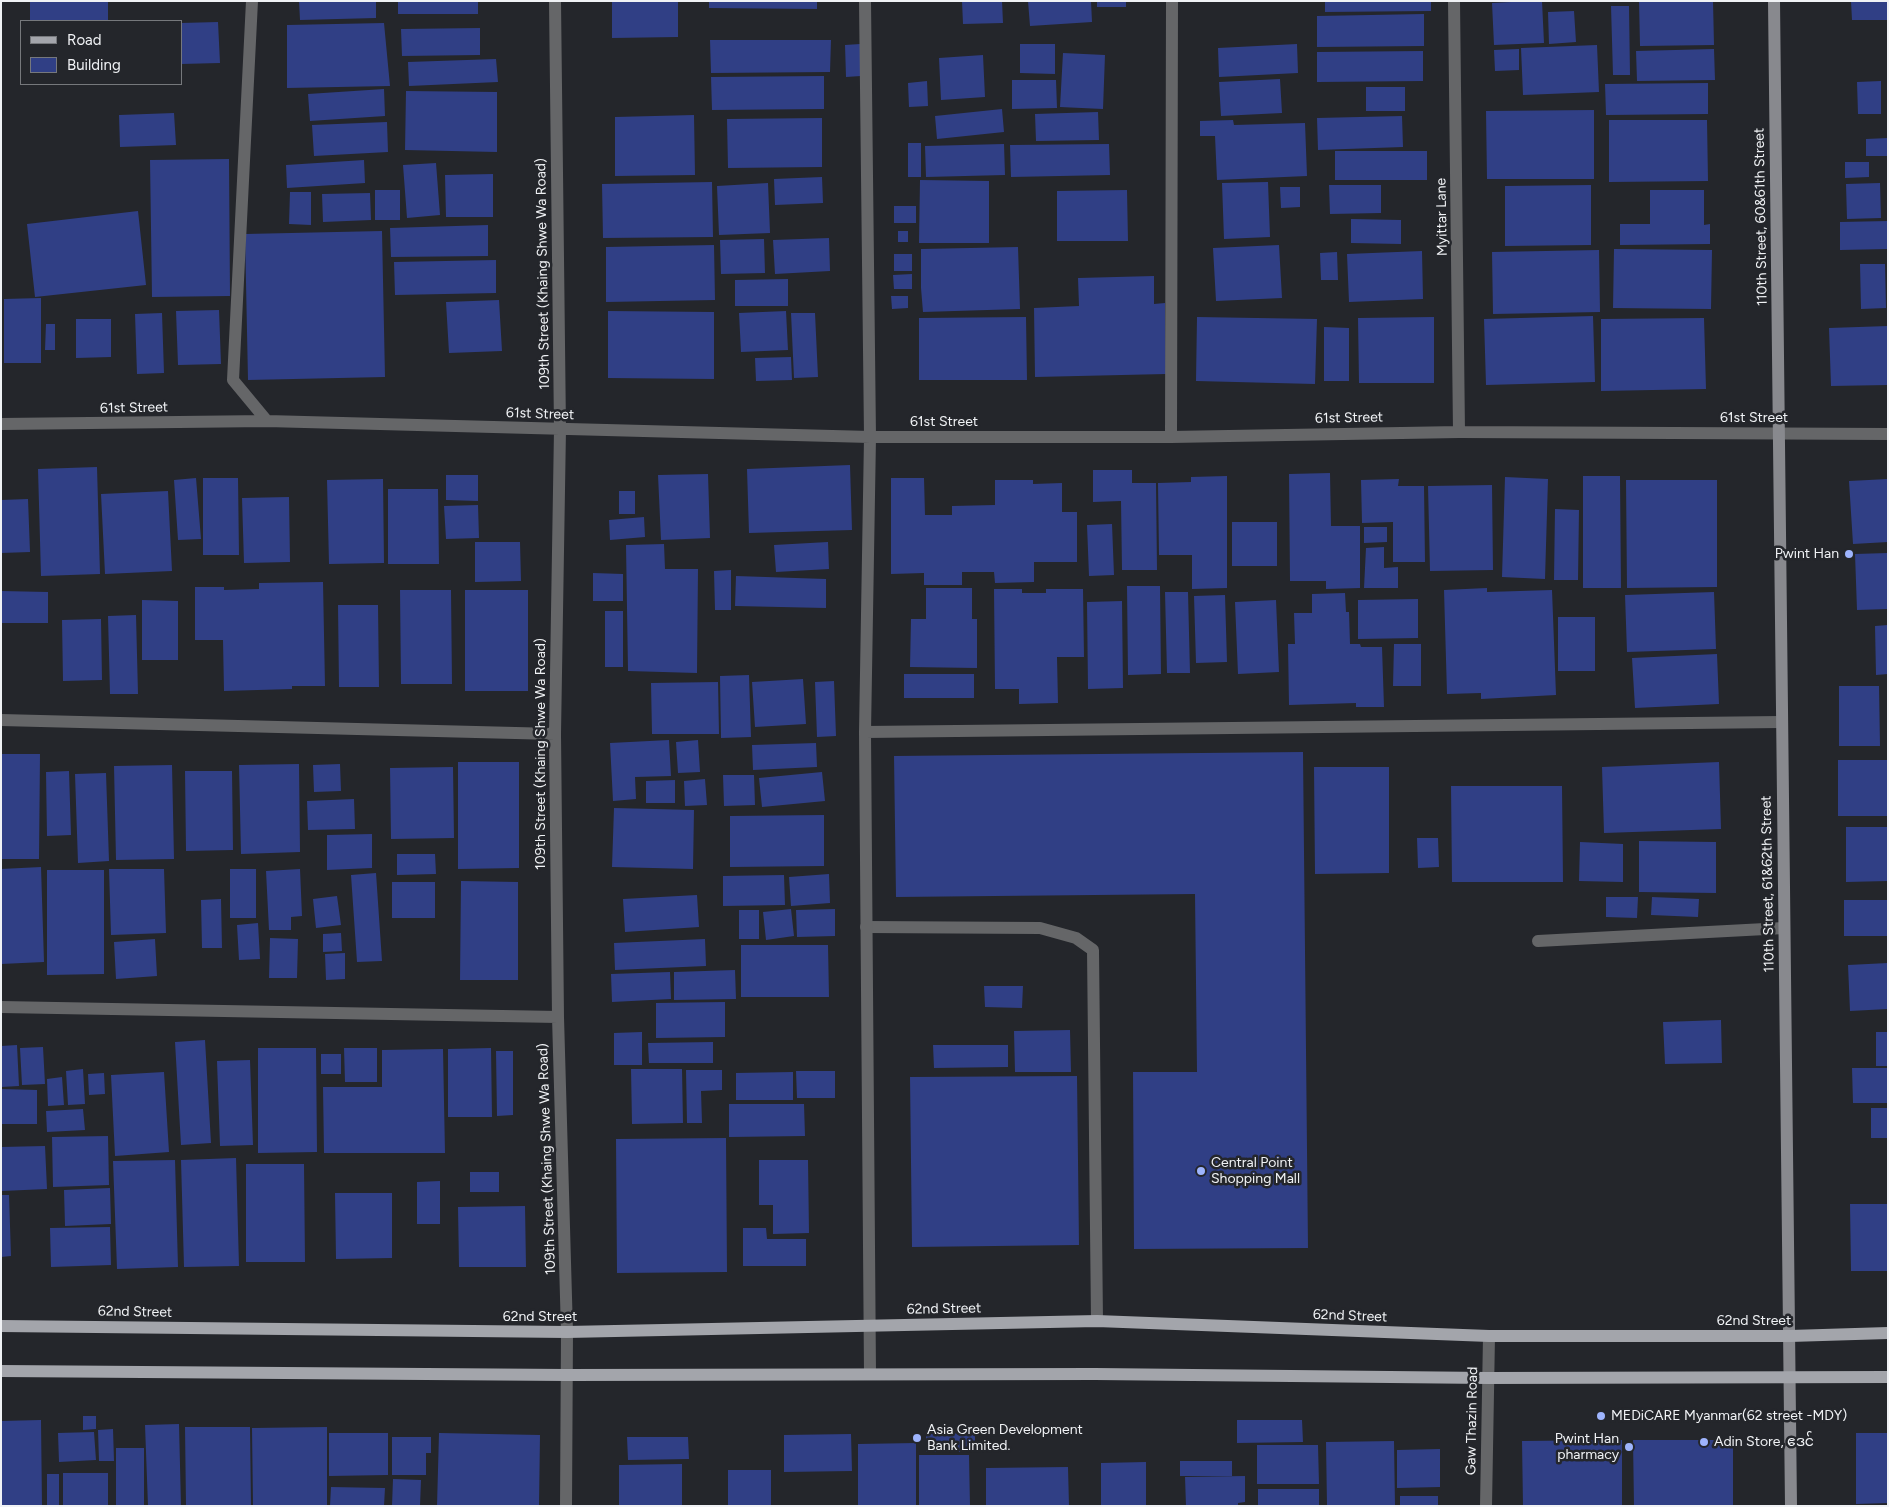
<!DOCTYPE html>
<html>
<head>
<meta charset="utf-8">
<style>
  body { margin:0 }
  #map { position:relative; width:1889px; height:1507px; overflow:hidden; background:#24262b; font-family:Figtree,sans-serif }
  canvas { display:block }
  .frame { position:absolute; inset:0; border:2px solid #f0f2f5; pointer-events:none }
  .legend { position:absolute; left:20px; top:20px; width:162px; height:65px; box-sizing:border-box; background:#24262b; border:1px solid #76787c; margin:0; padding:6px 9px; list-style:none; font-size:15px; color:#f0f2f5 }
  .legend li { display:flex; align-items:center; gap:10px; height:25px }
  .legend b { width:25px; border:1px solid #76787c }
</style>
</head>
<body>
<div id="map">
<canvas width="1889" height="1507"></canvas>
<div class="frame"></div>
<ul class="legend">
<li><b style="height:6px;background:#a3a5ab"></b>Road</li>
<li><b style="height:14px;background:#303f85"></b>Building</li>
</ul>
</div>
<script>
const c = document.querySelector('canvas').getContext('2d');
c.lineJoin = 'round';
function fillPath(path, color) { c.fillStyle = color; c.fill(path, 'evenodd'); }
const poly = rows => new Path2D(rows.map(r => 'M' + r).join(''));
function strokePath(path, color, width, dash) { c.strokeStyle = color; c.lineWidth = width; c.lineCap = dash ? 'butt' : 'round'; c.setLineDash(dash || []); c.stroke(path); }
function label(font, color, halo, rows, align = 'center') {
  c.font = font + ' Figtree,"Noto Sans Myanmar",sans-serif'; c.lineWidth = 5; c.setLineDash([]); c.textBaseline = 'middle'; c.strokeStyle = halo; c.fillStyle = color; for (const [text, x, y, turn = 0] of rows) {
    c.save(); c.translate(x, y); c.rotate((+turn || 0) * Math.PI / 180); c.textAlign = isNaN(turn) ? turn : align; if (halo) c.strokeText(text, 0, 0); c.fillText(text, 0, 0); c.restore();
  }
}
fillPath(poly([
  [30,1,108,1,108,21,30,21],
  [299,1,376,1,376,18,300,20],
  [398,1,478,1,478,14,398,14],
  [612,1,678,1,678,37,612,38],
  [709,1,817,1,817,9,709,8],
  [962,1,1002,1,1003,23,963,24],
  [1028,1,1091,1,1092,22,1030,26],
  [1097,1,1126,1,1126,7,1097,7],
  [1325,1,1431,1,1431,11,1325,12],
  [1530,1,1542,1,1544,43,1494,45,1492,3],
  [1639,1,1713,1,1714,45,1640,46],
  [1851,1,1888,1,1888,20,1852,20],
  [1611,6,1629,6,1630,75,1613,75],
  [1574,11,1576,42,1549,44,1548,12],
  [1424,14,1424,46,1317,47,1317,16],
  [218,22,220,63,181,64,181,23],
  [384,23,390,86,287,88,287,25],
  [480,28,480,55,402,56,401,29],
  [710,40,831,40,830,72,711,73],
  [860,44,861,76,846,77,845,45],
  [1020,44,1055,44,1055,74,1020,73],
  [1297,44,1298,73,1219,77,1218,48],
  [1597,45,1599,92,1523,95,1521,48],
  [1519,49,1519,70,1495,71,1494,50],
  [1714,49,1715,80,1637,81,1636,51],
  [1423,51,1423,81,1317,82,1317,52],
  [1063,53,1105,55,1103,109,1060,107],
  [983,55,985,97,941,100,939,58],
  [496,59,498,82,409,86,408,62],
  [824,76,824,109,712,110,711,77],
  [1280,79,1282,113,1221,116,1219,82],
  [1012,80,1056,80,1057,108,1012,109],
  [927,81,928,106,909,107,908,83],
  [1881,81,1881,114,1858,114,1857,82],
  [1708,83,1708,114,1606,115,1605,84],
  [1366,87,1405,87,1405,111,1366,111],
  [384,89,385,116,310,121,308,94],
  [406,91,497,92,497,152,405,150],
  [1002,109,1004,132,937,139,935,116],
  [1594,110,1594,179,1487,179,1486,111],
  [1098,112,1099,140,1036,141,1035,114],
  [174,113,176,145,120,147,119,115],
  [694,115,695,175,615,176,615,117],
  [1402,116,1403,147,1318,150,1317,118],
  [822,118,822,167,728,168,727,119],
  [1233,120,1234,125,1305,123,1307,176,1217,180,1215,136,1200,136,1200,121],
  [1609,120,1707,120,1708,181,1609,182],
  [387,122,388,152,314,156,312,125],
  [1888,138,1888,156,1866,156,1866,139],
  [908,143,921,143,921,177,908,177],
  [1004,144,1005,175,926,177,925,146],
  [1109,144,1110,175,1011,177,1010,145],
  [1335,151,1427,151,1427,180,1335,180],
  [229,159,230,296,152,297,150,160],
  [364,160,365,183,287,188,286,165],
  [1845,162,1869,162,1869,177,1845,178],
  [436,163,440,215,407,218,403,165],
  [493,174,493,217,446,217,445,175],
  [822,177,823,203,775,205,774,179],
  [920,180,989,181,989,243,919,243],
  [712,182,713,237,603,238,602,184],
  [1268,182,1270,237,1224,239,1222,183],
  [768,183,770,233,719,235,717,186],
  [1880,183,1881,218,1847,219,1846,184],
  [1329,185,1381,185,1381,213,1330,214],
  [1591,185,1591,245,1505,246,1505,186],
  [1280,187,1300,187,1300,207,1281,208],
  [375,190,400,190,400,220,375,220],
  [1127,190,1128,241,1057,241,1057,191],
  [1650,190,1704,190,1704,225,1710,224,1710,244,1620,245,1620,224,1650,224],
  [290,192,311,192,311,225,289,224],
  [370,193,371,220,323,222,322,194],
  [894,206,916,206,916,223,894,223],
  [138,211,146,285,35,297,27,224],
  [1351,219,1401,220,1401,244,1351,243],
  [1888,221,1888,249,1840,250,1840,222],
  [488,225,488,256,391,257,390,228],
  [382,231,385,377,248,380,245,234],
  [898,231,908,231,908,242,898,242],
  [829,238,830,271,775,274,773,240],
  [764,239,765,273,721,274,720,240],
  [714,245,715,300,606,302,606,247],
  [1279,245,1282,298,1216,301,1213,248],
  [1018,247,1020,309,923,312,921,288,921,249],
  [1614,249,1712,250,1711,309,1613,308],
  [1599,250,1600,312,1493,314,1492,252],
  [1422,251,1423,299,1349,302,1347,254],
  [1337,252,1338,280,1321,280,1320,253],
  [894,254,912,254,912,271,894,271],
  [496,260,496,293,395,295,394,262],
  [1860,264,1885,264,1886,308,1861,309],
  [912,274,912,289,894,289,893,275],
  [1154,276,1154,304,1165,303,1166,374,1035,377,1034,308,1079,306,1078,278],
  [788,279,788,306,735,306,735,280],
  [891,296,908,296,908,308,892,309],
  [41,298,41,363,4,363,4,299],
  [499,300,502,351,449,353,446,302],
  [219,310,221,364,178,365,176,311],
  [608,311,714,312,714,379,608,378],
  [786,311,788,350,741,352,739,313],
  [162,313,164,373,137,374,135,314],
  [791,313,815,313,818,377,794,378],
  [1593,316,1595,382,1486,385,1484,319],
  [1026,317,1027,380,919,380,919,318],
  [1197,317,1317,319,1315,384,1196,381],
  [1434,317,1434,383,1359,383,1358,318],
  [1704,318,1706,389,1601,391,1601,319],
  [76,319,111,319,111,357,76,358],
  [46,324,55,324,55,350,45,350],
  [1888,326,1888,385,1831,386,1829,328],
  [1324,327,1349,328,1349,381,1324,381],
  [791,357,792,380,756,381,755,358],
  [850,465,852,530,749,533,747,469],
  [97,467,100,574,41,576,38,469],
  [1093,470,1132,470,1132,483,1156,483,1157,570,1122,570,1121,501,1093,502],
  [1330,473,1331,526,1360,526,1360,588,1326,589,1326,581,1290,581,1289,474],
  [708,474,710,538,661,540,658,475],
  [446,475,478,475,478,501,446,500],
  [1227,476,1227,588,1192,589,1192,555,1159,555,1158,483,1191,482,1191,477],
  [1583,476,1620,476,1621,588,1583,588],
  [1505,477,1548,479,1545,579,1502,577],
  [196,478,201,539,178,540,174,480],
  [203,478,238,478,239,555,203,555],
  [891,478,924,478,925,515,952,515,952,506,995,505,995,480,1033,480,1033,484,1062,483,1062,512,1077,512,1077,562,1034,562,1034,582,995,583,994,572,962,572,962,585,924,585,924,573,891,574],
  [383,479,384,563,329,564,327,480],
  [1399,479,1398,486,1424,486,1425,562,1393,562,1393,522,1362,523,1361,480],
  [1888,479,1888,542,1853,544,1849,481],
  [1626,480,1717,480,1717,587,1627,588],
  [1492,485,1493,570,1430,571,1428,486],
  [388,489,438,489,439,564,388,564],
  [168,491,172,571,105,574,101,494],
  [619,491,635,491,635,514,619,514],
  [289,497,290,562,244,563,242,498],
  [28,499,30,552,1,553,1,500],
  [478,505,479,538,446,539,444,506],
  [1555,509,1579,510,1578,580,1554,580],
  [644,517,645,537,610,540,609,520],
  [1232,522,1277,522,1277,566,1232,566],
  [1112,524,1114,575,1089,576,1087,525],
  [1364,527,1387,527,1387,542,1364,543],
  [475,542,520,542,521,581,475,582],
  [828,542,829,569,776,572,774,545],
  [664,544,665,569,698,569,697,673,628,671,626,545],
  [1384,547,1384,568,1398,567,1398,588,1364,588,1366,548],
  [1888,553,1888,609,1857,610,1855,554],
  [731,570,731,610,715,610,714,571],
  [593,573,623,574,623,601,593,601],
  [736,576,826,579,826,608,735,606],
  [323,582,325,686,292,686,292,689,224,691,223,640,195,640,195,587,224,587,224,590,259,589,259,583],
  [1127,586,1160,586,1161,674,1128,675],
  [926,588,972,588,972,619,977,619,977,668,910,667,911,619,926,619],
  [1487,588,1487,592,1552,590,1556,695,1481,699,1481,693,1447,694,1444,590],
  [994,589,1022,589,1022,593,1046,593,1046,589,1083,589,1084,657,1057,657,1058,703,1019,704,1019,689,995,689],
  [400,590,451,590,452,684,401,684],
  [465,590,528,590,528,691,465,691],
  [1,591,48,592,48,623,1,623],
  [1165,592,1188,592,1190,673,1167,673],
  [1714,592,1716,649,1627,652,1625,595],
  [1345,593,1346,612,1349,612,1350,644,1360,644,1361,647,1382,647,1384,707,1356,707,1356,703,1289,705,1288,644,1295,644,1294,613,1312,613,1312,594],
  [1225,595,1227,662,1196,663,1194,596],
  [1418,599,1418,638,1358,639,1358,600],
  [142,600,178,601,178,660,142,660],
  [1276,600,1279,672,1238,674,1235,602],
  [1122,601,1123,688,1088,689,1087,602],
  [338,605,378,605,379,687,339,687],
  [605,611,623,611,623,667,605,667],
  [136,615,138,694,110,694,108,616],
  [1558,617,1595,617,1595,671,1558,671],
  [101,619,102,680,63,681,62,620],
  [1888,625,1888,674,1876,675,1875,626],
  [1394,644,1421,644,1421,686,1393,686],
  [1717,654,1719,704,1635,708,1632,658],
  [904,674,974,674,974,698,904,698],
  [749,675,751,737,721,738,720,676],
  [803,679,806,724,755,727,752,682],
  [834,681,836,736,817,737,815,682],
  [718,682,719,734,652,734,651,683],
  [1839,686,1879,686,1880,746,1839,746],
  [669,740,671,776,635,777,636,799,613,801,610,743],
  [698,740,700,772,678,773,676,742],
  [816,743,817,767,753,770,752,745],
  [1303,752,1308,1248,1134,1249,1133,1072,1197,1072,1195,894,896,897,894,756],
  [1,754,40,754,39,859,1,859],
  [1838,760,1888,760,1888,816,1838,816],
  [458,762,519,762,519,868,458,869],
  [1719,762,1721,829,1604,833,1602,767],
  [299,764,300,852,241,854,239,765],
  [340,764,341,791,314,792,313,765],
  [172,765,174,859,116,860,114,766],
  [453,767,454,838,391,839,390,768],
  [1314,767,1389,767,1389,873,1315,874],
  [69,771,71,835,47,836,46,772],
  [185,771,232,771,233,850,186,851],
  [822,772,825,801,762,807,759,778],
  [106,773,109,861,78,863,75,774],
  [723,775,754,775,755,805,724,806],
  [705,779,707,805,685,806,684,781],
  [675,780,675,803,646,803,646,781],
  [1451,786,1562,786,1563,882,1452,882],
  [354,799,355,829,308,830,307,801],
  [614,808,694,810,693,869,612,867],
  [824,815,824,866,730,867,730,816],
  [1846,827,1888,827,1888,881,1846,882],
  [372,834,372,868,327,870,327,835],
  [1417,838,1438,838,1439,867,1418,868],
  [1639,841,1716,842,1716,893,1639,892],
  [1580,842,1623,844,1623,882,1579,881],
  [397,854,435,854,436,874,397,875],
  [41,867,44,962,1,964,1,869],
  [109,869,164,869,166,933,111,935],
  [230,869,256,869,256,918,230,918],
  [300,869,302,916,291,917,291,930,269,930,266,871],
  [47,870,104,870,104,974,47,975],
  [376,873,382,961,357,962,351,875],
  [829,874,830,903,791,906,789,877],
  [784,875,785,905,723,906,723,876],
  [461,881,518,882,518,980,460,980],
  [392,882,435,882,435,918,392,918],
  [697,895,699,927,625,932,623,899],
  [337,896,341,925,316,928,313,899],
  [1606,897,1638,897,1637,918,1606,917],
  [1652,897,1699,899,1698,917,1651,915],
  [221,899,222,948,202,948,201,900],
  [1844,900,1888,900,1888,936,1844,936],
  [791,909,794,936,766,940,763,912],
  [835,909,835,936,797,937,796,910],
  [739,910,759,910,759,939,739,939],
  [258,923,260,959,239,960,237,925],
  [341,933,342,951,323,952,323,934],
  [270,938,298,939,297,978,269,978],
  [155,939,157,976,116,979,114,942],
  [705,939,706,966,615,970,614,943],
  [741,945,828,945,829,997,741,997],
  [345,953,345,979,326,980,325,954],
  [1888,963,1888,1009,1850,1011,1848,965],
  [735,970,736,999,674,1000,674,972],
  [670,972,671,999,612,1002,611,974],
  [984,986,1023,986,1022,1008,985,1007],
  [725,1002,725,1037,656,1038,656,1003],
  [1721,1020,1722,1063,1665,1064,1663,1022],
  [1070,1030,1071,1072,1015,1072,1014,1031],
  [642,1032,642,1065,614,1065,614,1033],
  [1876,1032,1888,1032,1888,1066,1876,1066],
  [205,1040,211,1143,181,1145,175,1042],
  [713,1042,713,1063,649,1063,648,1043],
  [17,1045,19,1086,1,1087,1,1046],
  [933,1045,1008,1045,1008,1067,934,1068],
  [43,1047,45,1084,22,1085,20,1048],
  [258,1048,316,1048,317,1152,258,1153],
  [344,1048,377,1048,377,1082,345,1082],
  [491,1048,492,1117,448,1117,448,1049],
  [443,1049,445,1153,324,1153,323,1087,382,1087,382,1050],
  [496,1051,513,1051,513,1115,497,1116],
  [321,1054,341,1054,341,1074,321,1074],
  [250,1060,253,1145,220,1146,217,1061],
  [1852,1068,1888,1068,1888,1103,1853,1103],
  [83,1069,85,1104,68,1105,66,1071],
  [631,1069,682,1069,683,1123,632,1124],
  [686,1070,722,1070,722,1090,701,1091,702,1123,687,1123],
  [796,1071,835,1071,835,1098,797,1098],
  [164,1072,169,1152,115,1156,111,1075],
  [793,1072,793,1100,736,1100,736,1073],
  [104,1073,105,1094,89,1095,88,1074],
  [1077,1076,1079,1245,912,1247,910,1077],
  [62,1077,64,1105,48,1106,47,1079],
  [1,1089,37,1090,37,1124,1,1124],
  [729,1104,804,1104,805,1136,729,1137],
  [1871,1108,1888,1108,1888,1138,1871,1138],
  [83,1109,85,1130,47,1132,46,1111],
  [108,1136,109,1185,53,1187,52,1137],
  [726,1138,727,1272,617,1273,616,1139],
  [45,1146,47,1189,2,1191,1,1147],
  [236,1158,239,1266,184,1267,181,1160],
  [175,1160,178,1267,117,1269,113,1161],
  [759,1160,808,1160,809,1233,773,1234,773,1205,759,1205],
  [246,1164,304,1164,305,1262,246,1262],
  [470,1172,499,1172,499,1192,470,1192],
  [440,1181,440,1224,417,1224,417,1182],
  [110,1188,111,1224,65,1226,64,1190],
  [335,1193,392,1193,392,1258,336,1259],
  [1,1195,9,1195,11,1256,1,1257],
  [1850,1204,1888,1204,1888,1271,1851,1271],
  [525,1206,526,1267,459,1267,458,1207],
  [110,1227,111,1265,51,1267,50,1228],
  [743,1228,766,1228,767,1239,806,1239,806,1266,743,1266],
  [83,1416,96,1416,96,1429,83,1430],
  [41,1420,42,1506,1,1506,1,1421],
  [1237,1420,1302,1420,1303,1442,1237,1443],
  [179,1424,181,1506,148,1506,145,1425],
  [185,1427,250,1427,251,1506,186,1506],
  [327,1427,327,1506,253,1506,252,1428],
  [113,1429,114,1461,99,1461,98,1430],
  [94,1432,96,1460,59,1462,58,1433],
  [329,1433,388,1433,388,1475,329,1476],
  [439,1433,540,1435,539,1506,437,1506],
  [975,1433,975,1452,926,1452,926,1434],
  [1856,1433,1888,1433,1888,1503,1856,1504],
  [851,1434,852,1471,784,1472,784,1435],
  [392,1437,431,1437,431,1453,426,1453,426,1475,392,1475],
  [627,1437,688,1437,689,1459,628,1460],
  [1622,1440,1622,1506,1523,1506,1522,1441],
  [1633,1440,1733,1440,1733,1506,1634,1506],
  [1394,1441,1395,1506,1327,1506,1326,1442],
  [916,1443,916,1506,858,1506,858,1444],
  [1257,1445,1318,1445,1319,1484,1257,1484],
  [116,1448,144,1448,144,1506,116,1506],
  [1440,1449,1440,1487,1397,1488,1397,1450],
  [919,1455,969,1455,970,1506,919,1506],
  [1180,1461,1232,1461,1232,1476,1180,1476],
  [1146,1462,1146,1506,1101,1506,1101,1463],
  [682,1464,682,1506,619,1506,619,1465],
  [1068,1467,1069,1506,986,1506,986,1468],
  [728,1470,771,1470,771,1506,728,1506],
  [63,1473,108,1473,108,1506,63,1506],
  [47,1474,59,1474,59,1506,47,1506],
  [1245,1476,1245,1502,1238,1503,1238,1506,1186,1506,1185,1477],
  [393,1479,421,1480,420,1506,392,1506],
  [331,1487,385,1488,384,1506,330,1506],
  [1258,1489,1319,1489,1319,1506,1258,1506],
  [1400,1496,1438,1496,1438,1506,1400,1506]
]), '#303f85');
strokePath(poly([
  [866,927,1040,928,1076,938,1093,950,1097,1321],
  [1538,941,1784,928]
]), '#656668', 12);
strokePath(poly([
  [252,1,233,380,267,421],
  [555,1,560,429,555,734,558,1017,567,1332,566,1506],
  [865,1,870,437,865,732,870,1374],
  [1454,1,1459,432],
  [1,424,267,421,870,437,1171,437,1459,432,1888,434],
  [1171,437,1172,1],
  [1,720,555,734],
  [865,732,1781,722],
  [1,1007,558,1017],
  [1486,1506,1489,1336]
]), '#656668', 12);
strokePath(poly([
  [1774,1,1791,1506]
]), '#88898e', 12);
strokePath(poly([
  [1,1326,567,1332,1097,1321,1489,1336,1790,1336,1888,1333],
  [1,1371,567,1375,1095,1374,1488,1378,1888,1377]
]), '#a3a5ab', 12);
for (const [x, y, r, color] of [
  [1849,554,5,"#9eb4fd"],
  [1201,1171,5,"#9eb4fd"],
  [1601,1416,5,"#9eb4fd"],
  [917,1438,5,"#9eb4fd"],
  [1704,1442,5,"#9eb4fd"],
  [1629,1447,5,"#9eb4fd"]
]) { const dot = new Path2D(); dot.arc(x, y, r, 0, 2 * Math.PI); c.fillStyle = color; c.fill(dot); strokePath(dot, '#24262b', 2); }
label('14px', '#f0f2f5', '#24262b', [
  ["Myittar Lane",1442,217,-91],
  ["110th Street, 60&61th Street",1761,217,-91],
  ["109th Street (Khaing Shwe Wa Road)",543,274,-91],
  ["61st Street",134,408,-1],
  ["61st Street",540,414,2],
  ["61st Street",1349,418,-1],
  ["61st Street",1754,418],
  ["61st Street",944,422],
  ["109th Street (Khaing Shwe Wa Road)",541,754,-90],
  ["110th Street, 61&62th Street",1768,884,-91],
  ["109th Street (Khaing Shwe Wa Road)",547,1159,-92],
  ["62nd Street",944,1309,-1],
  ["62nd Street",135,1312,1],
  ["62nd Street",1350,1316,2],
  ["62nd Street",540,1317],
  ["62nd Street",1754,1321],
  ["Gaw Thazin Road",1472,1421,-89]
]);
label('14px', '#f0f2f5', '#24262b', [
  ["Pwint Han",1839,554,"right"],
  ["Central Point",1211,1163],
  ["Shopping Mall",1211,1179],
  ["MEDiCARE Myanmar(62 street -MDY)",1611,1416],
  ["Asia Green Development",927,1430],
  ["Bank Limited.",927,1446],
  ["Pwint Han",1619,1439,"right"],
  ["pharmacy",1619,1455,"right"],
  ["Adin Store, ဧဒင်",1714,1442]
], 'left');
</script>
</body>
</html>
